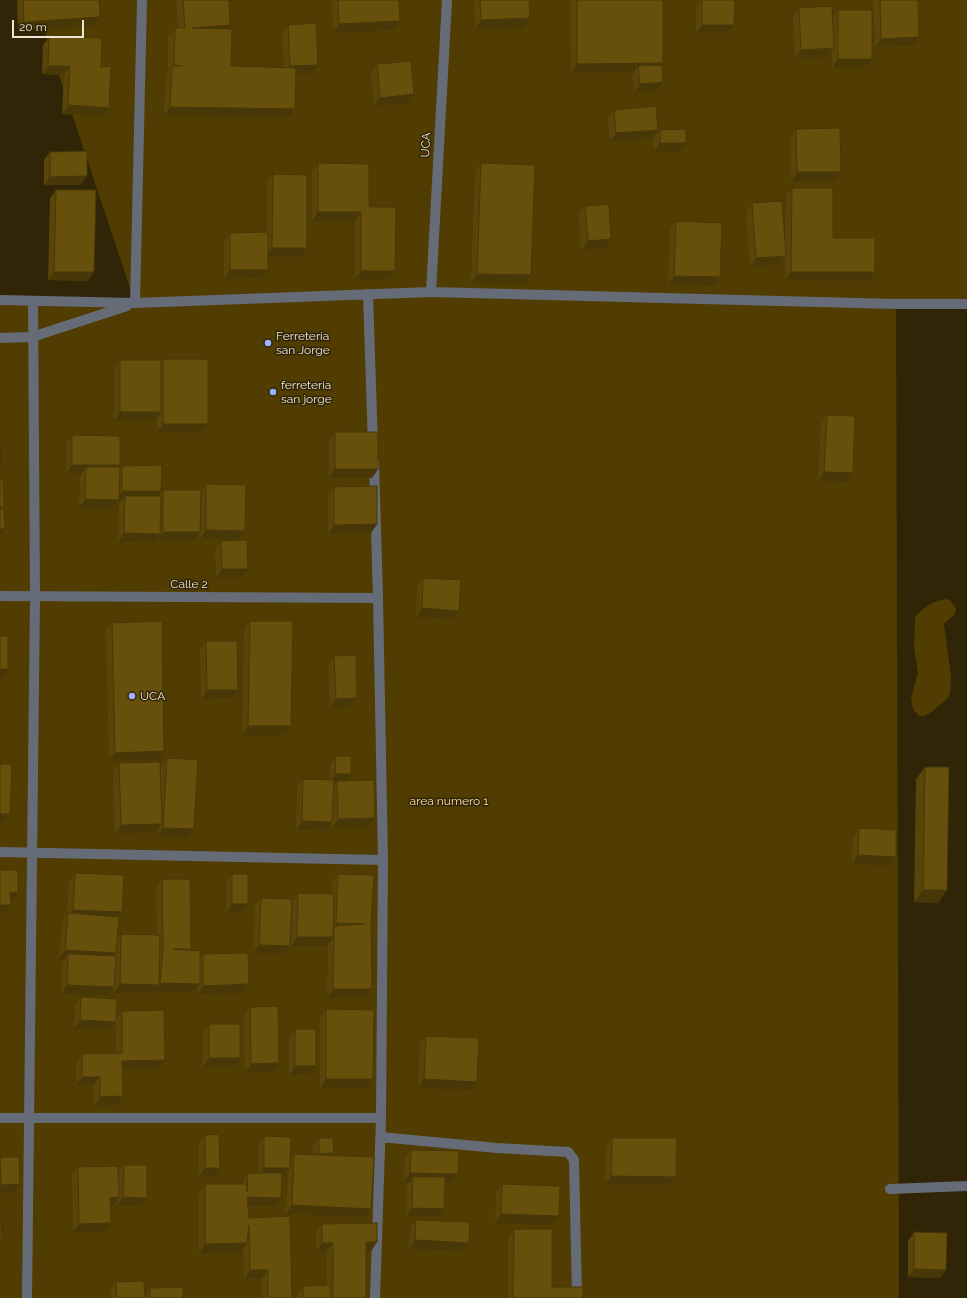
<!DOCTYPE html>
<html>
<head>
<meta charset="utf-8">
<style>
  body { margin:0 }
  #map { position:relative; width:967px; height:1298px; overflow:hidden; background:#312507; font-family:Raleway,sans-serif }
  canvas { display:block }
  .scale { position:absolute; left:12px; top:20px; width:72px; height:18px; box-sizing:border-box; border:2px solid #ede5d4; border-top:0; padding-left:5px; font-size:12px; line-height:14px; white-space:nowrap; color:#ede5d4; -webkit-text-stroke:3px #312507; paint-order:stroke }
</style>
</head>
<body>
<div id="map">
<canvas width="967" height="1298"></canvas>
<div class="scale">20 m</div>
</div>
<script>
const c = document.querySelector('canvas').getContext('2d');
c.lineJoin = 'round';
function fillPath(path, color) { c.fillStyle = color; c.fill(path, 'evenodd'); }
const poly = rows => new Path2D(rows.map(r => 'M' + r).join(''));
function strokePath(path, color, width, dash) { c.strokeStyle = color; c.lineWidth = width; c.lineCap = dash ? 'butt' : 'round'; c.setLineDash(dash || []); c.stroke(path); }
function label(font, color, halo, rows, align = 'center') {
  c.font = font + ' Raleway,sans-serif'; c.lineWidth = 3; c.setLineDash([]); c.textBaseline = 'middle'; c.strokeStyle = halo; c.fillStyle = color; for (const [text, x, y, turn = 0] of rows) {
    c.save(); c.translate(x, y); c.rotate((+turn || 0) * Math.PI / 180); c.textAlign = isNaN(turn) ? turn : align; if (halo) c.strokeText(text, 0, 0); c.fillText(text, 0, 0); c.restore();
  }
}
fillPath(poly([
  [34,0,967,0,967,304,896,304,899,1298,0,1298,0,302,135,303],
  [945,599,950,600,956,609,955,614,944,624,951,677,950,693,948,698,933,711,924,716,919,716,913,709,911,698,918,673,914,647,915,617,923,609,932,603]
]), '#513d01');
strokePath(poly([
  [431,292,447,0],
  [368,294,373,446],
  [0,300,135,303,431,292,896,304,967,304],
  [135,303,142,0],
  [0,338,32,337,127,306],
  [374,462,378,598,383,860,381,1118,375,1298],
  [0,596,378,598],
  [0,852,383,860],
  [0,1118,381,1118],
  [380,1137,497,1148,568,1152,574,1160,577,1298],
  [890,1189,967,1186],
  [27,1298,35,596,33,301]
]), '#666b78', 10);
fillPath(poly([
  [17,0,99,0,100,17,94,26,18,30],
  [178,0,229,0,230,25,228,29,231,66,284,68,282,33,288,25,312,73,296,74,289,117,164,115,166,75,168,71,168,37,175,28,178,28,176,2],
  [332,0,399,0,400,21,394,30,333,33],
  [474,0,529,0,524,27,475,29],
  [570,0,663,0,663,63,662,65,663,82,657,91,634,93,632,75,634,72,571,73],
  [701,0,735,0,728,33,696,33,696,8],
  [873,0,918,0,913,46,875,47],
  [799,8,832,18,838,10,866,67,832,68,832,51,828,57,795,58,793,16],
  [49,37,109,108,103,116,62,114,64,75,42,74,43,45],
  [377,64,414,94,408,103,374,106,371,73],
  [614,110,658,130,652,138,610,142,608,118],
  [796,129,841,172,835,180,791,181,790,137],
  [660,130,680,151,654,152,653,138],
  [50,152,81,185,44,185,44,160],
  [318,163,369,207,395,271,389,279,355,279,355,221,312,221,312,172],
  [481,163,531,275,525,284,471,283,475,172],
  [273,174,301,257,268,257,262,278,224,279,224,241,230,233,267,232,267,183],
  [792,188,833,238,875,272,869,281,785,280,785,257,780,264,750,267,746,212,752,203,785,246,786,196],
  [56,190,88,281,48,280,50,198],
  [585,206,605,248,581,250,579,215],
  [676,221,720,277,714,286,668,285,670,230],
  [163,359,202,433,157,432,157,418,155,420,114,421,114,368,120,360,161,362],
  [827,415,847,482,818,481,821,424],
  [335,432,378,469,372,478,329,478,329,441],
  [72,435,119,467,120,468,122,466,157,496,159,496,163,490,201,492,206,484,239,539,200,539,200,533,194,540,157,540,157,539,154,543,118,542,119,504,122,500,119,500,113,508,79,508,80,475,81,474,66,473,66,444],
  [334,487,377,524,371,533,328,534,328,496],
  [221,541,242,577,216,578,215,550],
  [423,578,459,611,453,619,416,617,417,587],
  [250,621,285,735,242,735,244,629],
  [112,623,158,760,109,761,106,631],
  [206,641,238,690,232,698,201,699,200,650],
  [334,656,357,698,351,707,330,708,328,665],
  [336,756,351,774,346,781,369,827,332,828,332,823,326,831,296,830,297,788,303,779,329,780,330,765],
  [167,758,188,838,157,836,157,830,156,832,115,834,113,771,119,763,161,767],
  [925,767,947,890,938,903,914,902,916,779],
  [859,828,896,857,890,866,852,864,853,837],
  [75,873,122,912,118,917,117,939,121,934,157,935,156,888,162,879,189,950,200,958,203,954,243,993,197,994,197,988,194,992,154,992,153,993,113,993,114,988,108,996,61,994,62,963,65,959,59,959,62,922,67,914,69,881],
  [232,874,242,913,226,913,226,883],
  [338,874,371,924,372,989,366,998,327,997,328,944,327,946,290,946,284,954,253,953,255,906,261,898,292,902,298,893,332,894,332,882],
  [81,997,116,1020,122,1011,165,1060,159,1069,123,1070,117,1105,94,1106,94,1085,76,1085,76,1062,82,1054,116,1053,116,1022,110,1030,74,1029,75,1006],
  [250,1007,279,1063,273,1072,245,1073,244,1016],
  [326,1009,367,1088,320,1088,320,1018],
  [209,1024,240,1058,234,1067,203,1067,203,1032],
  [295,1029,310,1074,289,1075,289,1038],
  [426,1036,471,1090,418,1088,420,1044],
  [205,1135,220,1168,214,1176,199,1177,199,1143],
  [264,1136,291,1159,294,1154,313,1154,312,1147,319,1138,334,1153,333,1155,365,1217,286,1214,288,1172,284,1177,282,1177,281,1198,275,1206,248,1206,249,1218,292,1298,262,1298,262,1278,244,1279,243,1249,241,1252,199,1253,199,1193,205,1184,242,1184,242,1182,248,1173,258,1173,258,1145],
  [612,1138,676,1177,670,1185,605,1185,606,1146],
  [411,1150,452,1183,445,1183,438,1217,406,1216,407,1185,410,1182,404,1182,405,1159],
  [0,1157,20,1184,14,1192,0,1193],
  [124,1165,147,1198,141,1206,117,1206,117,1199,113,1206,110,1206,111,1223,105,1232,73,1232,72,1176,78,1167,118,1173],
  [502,1184,553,1225,495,1223,496,1192],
  [416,1220,463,1251,409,1249,410,1228],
  [322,1224,377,1242,371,1251,366,1251,366,1298,297,1298,297,1295,303,1286,327,1286,327,1251,316,1251,316,1233],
  [514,1229,552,1287,583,1298,508,1298,508,1238],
  [914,1232,946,1270,940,1278,908,1277,908,1241],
  [116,1282,145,1296,150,1288,183,1298,111,1298,110,1290]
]), '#594509');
fillPath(poly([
  [100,17,94,26,18,30,24,22],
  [530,18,524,27,475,29,481,20],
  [400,21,394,30,333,33,339,24],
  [230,25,224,34,192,28],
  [702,25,734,25,728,33,696,33],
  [919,37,913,46,875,47,881,39],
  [834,48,828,57,795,58,801,50],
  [838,59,872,59,866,67,832,68],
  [663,63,657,72,638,66,634,72,571,73,577,64],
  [318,65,312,73,284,75,290,66],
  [48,66,70,66,64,75,42,74],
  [663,82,657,91,634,93,640,84],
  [414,94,408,103,374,106,380,98],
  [68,105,109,108,103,116,62,114],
  [170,107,295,109,289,117,164,115],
  [658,130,652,138,610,142,616,133],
  [660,143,686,143,680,151,654,152],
  [797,172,841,172,835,180,791,181],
  [87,176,81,185,44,185,50,177],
  [318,212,361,212,355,221,312,221],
  [611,239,605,248,581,250,588,241],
  [272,248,307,248,301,257,266,257],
  [786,256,780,264,750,267,756,258],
  [230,270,268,270,262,278,224,279],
  [361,271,395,271,389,279,355,279],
  [54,272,94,272,88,281,48,280],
  [791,272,875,272,869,281,785,280],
  [477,274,531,275,525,284,471,283],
  [674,276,720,277,714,286,668,285],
  [120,412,161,412,155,420,114,421],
  [163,424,208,424,202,433,157,432],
  [72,465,120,465,114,474,86,467,81,474,66,473],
  [335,469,378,469,372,478,329,478],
  [824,472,853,473,847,482,818,481],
  [122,491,161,491,155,499,125,496,122,500,119,500,113,508,79,508,85,499,116,500],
  [377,524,371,533,328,534,334,525],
  [0,529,5,529,0,536],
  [206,530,245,531,239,539,200,539],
  [163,532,200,532,194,540,157,540],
  [124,533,160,534,154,543,118,542],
  [222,569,248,569,242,577,216,578],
  [422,608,459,611,453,619,416,617],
  [0,669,8,669,2,678,0,678],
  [207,690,238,690,232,698,201,699],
  [357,698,351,707,330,708,336,699],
  [248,726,291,726,285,735,242,735],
  [164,751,158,760,109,761,115,753],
  [335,774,351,774,345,783,337,781,336,783,329,783],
  [0,814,10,814,4,822,0,822],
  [375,818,369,827,332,828,338,819],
  [302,821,332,822,326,831,296,830],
  [162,824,156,832,115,834,121,825],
  [163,828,194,829,188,838,157,836],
  [858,855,896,857,890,866,852,864],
  [923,890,947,890,938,903,914,902],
  [18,892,12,901,4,901,10,893],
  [232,904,248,904,242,913,226,913],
  [0,905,11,905,4,913,0,913],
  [73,910,122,912,116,921,67,918],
  [336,923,365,924,334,926,330,931],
  [297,937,333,937,327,946,291,946],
  [259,945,290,946,284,954,253,953],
  [173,949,191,949,185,957],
  [65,950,116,953,110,962,68,954,65,959,59,959],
  [160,983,200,984,194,992,154,992,153,993,113,993,120,984,159,985],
  [249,984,243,993,197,994,203,986],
  [67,985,114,987,108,996,61,994],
  [333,989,372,989,366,998,327,997],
  [80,1020,116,1022,110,1030,74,1029],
  [209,1058,240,1058,234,1067,203,1067],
  [165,1060,159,1069,116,1070,122,1061],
  [279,1063,273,1072,245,1073,251,1064],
  [295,1066,316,1066,310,1074,289,1075],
  [82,1077,100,1077,94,1085,76,1085],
  [326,1079,373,1079,367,1088,320,1088],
  [424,1079,477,1082,471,1090,418,1088],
  [123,1096,117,1105,94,1106,100,1097],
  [334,1153,328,1162,313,1162,319,1154],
  [205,1168,220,1168,214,1176,199,1177],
  [264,1168,290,1168,284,1177,258,1177],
  [410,1173,458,1174,452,1183,413,1182,413,1177,410,1182,404,1182],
  [611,1176,676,1177,670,1185,605,1185],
  [20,1184,14,1192,0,1193,0,1186,1,1185],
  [119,1197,113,1206,104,1206,110,1198],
  [123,1197,147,1198,141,1206,117,1206],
  [247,1197,281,1198,275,1206,241,1206],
  [292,1205,371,1209,365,1217,286,1214],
  [412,1208,444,1209,438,1217,406,1216],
  [501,1214,559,1216,553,1225,495,1223],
  [111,1223,105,1232,73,1232,79,1224],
  [415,1240,469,1243,463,1251,409,1249],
  [366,1242,377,1242,371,1251,360,1251],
  [247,1243,241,1252,199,1253,205,1244],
  [322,1243,333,1243,327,1251,316,1251],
  [914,1269,946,1270,940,1278,908,1277],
  [250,1270,268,1270,262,1278,244,1279]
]), '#483808');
const building = poly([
  [23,0,99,0,100,17,24,22,23,0],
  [183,0,229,0,230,25,192,28,232,29,231,66,296,68,295,109,170,107,172,66,183,66,174,65,175,28,185,28,183,0],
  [338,0,399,0,400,21,339,24,338,0],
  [480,0,529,0,530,18,481,20,480,0],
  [577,0,663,0,663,63,577,64,577,0],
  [702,0,735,0,734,25,702,25,702,0],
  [880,0,918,0,919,37,881,39,880,0],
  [832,6,834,48,801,50,799,8,832,6],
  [838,10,872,10,872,59,838,59,838,10],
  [316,23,318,65,290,66,288,25,316,23],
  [49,37,102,38,101,67,111,66,109,108,68,105,70,66,48,66,49,37],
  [411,61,414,94,380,98,377,64,411,61],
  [662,65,663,82,640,84,638,66,662,65],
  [656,106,658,130,616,133,614,110,656,106],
  [840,128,841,172,797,172,796,129,840,128],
  [686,129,686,143,660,143,660,130,686,129],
  [87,151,87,176,50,177,50,152,87,151],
  [318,163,369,164,369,207,396,207,395,271,361,271,361,212,318,212,318,163],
  [481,163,535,165,531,275,477,274,481,163],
  [273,174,307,175,307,248,272,248,273,174],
  [792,188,833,188,833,238,875,238,875,272,791,272,792,188],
  [56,190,96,190,94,272,54,272,56,190],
  [782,201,786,256,756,258,752,203,782,201],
  [609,204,611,239,588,241,585,206,609,204],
  [676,221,722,223,720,277,674,276,676,221],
  [268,232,268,270,230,270,230,233,268,232],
  [163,359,208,359,208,424,163,424,163,359],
  [120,360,161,360,161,412,120,412,120,360],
  [827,415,855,416,853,473,824,472,827,415],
  [335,432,378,432,378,469,335,469,335,432],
  [72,435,120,436,120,465,72,465,72,435],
  [0,439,1,471,0,471,0,439],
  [162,465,161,491,122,491,122,466,162,465],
  [86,467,120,467,119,500,85,499,86,467],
  [0,480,3,480,4,507,0,507,0,480],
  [206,484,246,485,245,531,206,530,206,484],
  [377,486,377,524,334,525,334,487,377,486],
  [163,490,201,490,200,532,163,532,163,490],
  [125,496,161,496,160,534,124,533,125,496],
  [0,509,4,509,5,529,0,529,0,509],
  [247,540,248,569,222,569,221,541,247,540],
  [423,578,461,580,459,611,422,608,423,578],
  [162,621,164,751,115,753,112,623,162,621],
  [250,621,293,621,291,726,248,726,250,621],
  [0,636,8,636,8,669,0,669,0,636],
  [206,641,237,641,238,690,207,690,206,641],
  [356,655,357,698,336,699,334,656,356,655],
  [336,756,351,756,351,774,335,774,336,756],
  [167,758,198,760,194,829,163,828,167,758],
  [160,762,162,824,121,825,119,763,160,762],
  [0,764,12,764,10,814,0,814,0,764],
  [925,767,949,767,947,890,923,890,925,767],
  [303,779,334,780,332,822,302,821,303,779],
  [374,780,375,818,338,819,337,781,374,780],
  [859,828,896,830,896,857,858,855,859,828],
  [0,870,18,870,18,892,10,893,11,905,0,905,0,870],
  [75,873,124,875,122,912,73,910,75,873],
  [232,874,248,874,248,904,232,904,232,874],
  [338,874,374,875,371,924,372,989,333,989,334,926,365,924,336,923,338,874],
  [162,879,190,879,191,949,173,949,200,951,200,984,160,983,163,949,162,879],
  [298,893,334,894,333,937,297,937,298,893],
  [261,898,292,899,290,946,259,945,261,898],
  [68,913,119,917,116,953,65,950,68,913],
  [121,934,160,935,159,985,120,984,121,934],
  [248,953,249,984,203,986,203,954,248,953],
  [68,954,116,956,114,987,67,985,68,954],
  [81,997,117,999,116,1022,80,1020,81,997],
  [278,1006,279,1063,251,1064,250,1007,278,1006],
  [326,1009,374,1010,373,1079,326,1079,326,1009],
  [164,1010,165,1060,122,1061,123,1096,100,1097,100,1077,82,1077,82,1054,122,1053,122,1011,164,1010],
  [209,1024,240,1024,240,1058,209,1058,209,1024],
  [295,1029,316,1029,316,1066,295,1066,295,1029],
  [426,1036,479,1038,477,1082,424,1079,426,1036],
  [219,1134,220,1168,205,1168,205,1135,219,1134],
  [264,1136,291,1137,290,1168,264,1168,264,1136],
  [319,1138,333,1138,334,1153,319,1154,319,1138],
  [612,1138,677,1138,676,1177,611,1176,612,1138],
  [411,1150,459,1151,458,1174,410,1173,411,1150],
  [294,1154,374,1157,371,1209,292,1205,294,1154],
  [0,1157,19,1157,20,1184,1,1185,0,1157],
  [124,1165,147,1165,147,1198,123,1197,124,1165],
  [118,1166,119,1197,110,1198,111,1223,79,1224,78,1167,118,1166],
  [248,1173,282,1173,281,1198,247,1197,249,1218,290,1216,292,1298,268,1298,268,1270,250,1270,249,1225,247,1243,205,1244,205,1184,246,1184,247,1192,248,1173],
  [413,1177,445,1177,444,1209,412,1208,413,1177],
  [502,1184,560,1186,559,1216,501,1214,502,1184],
  [0,1211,1,1211,2,1239,0,1239,0,1211],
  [416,1220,470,1222,469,1243,415,1240,416,1220],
  [377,1223,377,1242,366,1242,366,1298,333,1298,333,1243,322,1243,322,1224,377,1223],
  [514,1229,552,1229,552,1287,583,1287,583,1298,513,1298,514,1229],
  [914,1232,947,1233,946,1270,914,1269,914,1232],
  [144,1281,145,1298,117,1298,116,1282,144,1281],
  [330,1285,330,1298,303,1298,303,1286,330,1285],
  [183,1287,183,1298,150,1298,150,1288,183,1287]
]);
fillPath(building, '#67500b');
strokePath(building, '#483808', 1);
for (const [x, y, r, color] of [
  [268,343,4,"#9cb4fd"],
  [273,392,4,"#9cb4fd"],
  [132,696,4,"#9cb4fd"]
]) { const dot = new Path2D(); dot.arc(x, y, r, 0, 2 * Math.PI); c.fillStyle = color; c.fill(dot); strokePath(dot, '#312507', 1.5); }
label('12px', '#ede5d4', '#312507', [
  ["UCA",426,145,-87],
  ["Calle 2",189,584]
]);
label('12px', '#ede5d4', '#312507', [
  ["Ferreteria",276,336],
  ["san Jorge",276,350],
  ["ferreteria",281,385],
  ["san jorge",281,399],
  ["UCA",140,696]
], 'left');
label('12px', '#fae0a3', '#312507', [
  ["area numero 1",449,801]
]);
</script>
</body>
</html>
